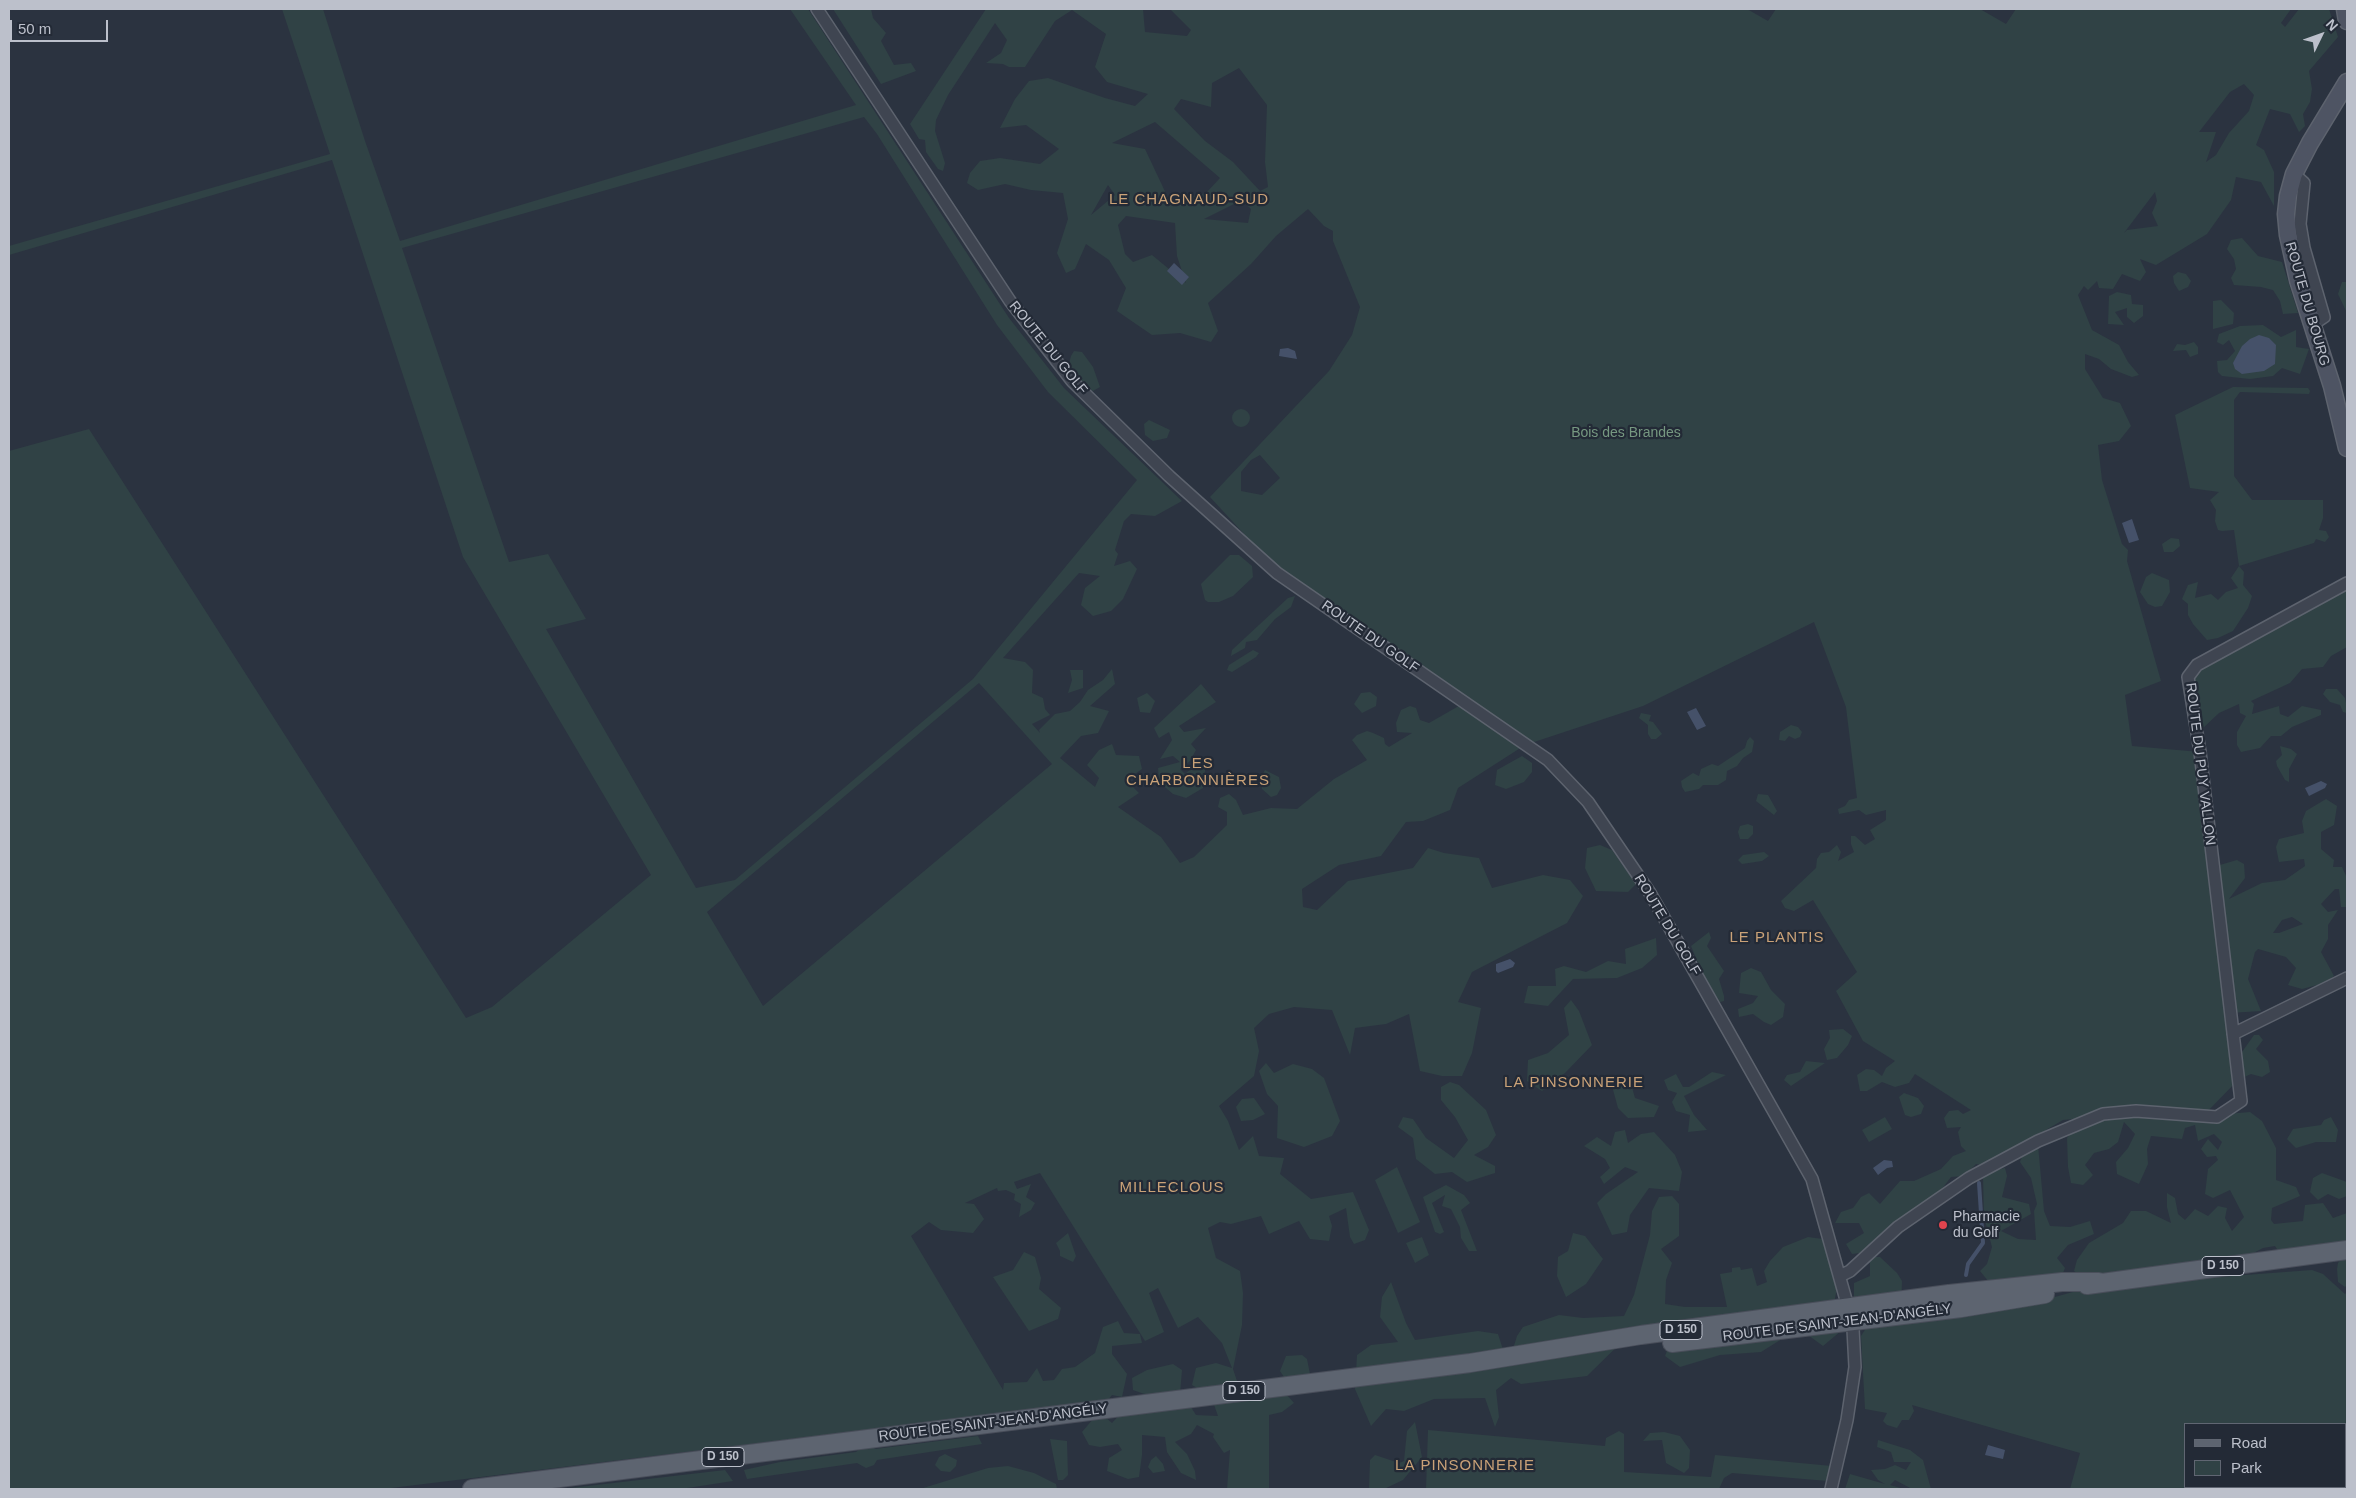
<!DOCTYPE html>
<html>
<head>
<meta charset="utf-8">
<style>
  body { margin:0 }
  #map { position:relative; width:2356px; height:1498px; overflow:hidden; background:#2b3340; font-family:Arial,sans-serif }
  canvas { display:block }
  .frame { position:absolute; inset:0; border:10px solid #bcc0cb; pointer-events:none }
  .legend { position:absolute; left:2184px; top:1423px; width:162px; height:65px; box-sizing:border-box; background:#232a36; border:1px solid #606672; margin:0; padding:6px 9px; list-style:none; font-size:15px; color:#bcc0cb }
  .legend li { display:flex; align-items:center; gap:10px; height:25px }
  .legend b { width:25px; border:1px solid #606672 }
  .north { position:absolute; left:2296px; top:10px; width:50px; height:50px; -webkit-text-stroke:4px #232a36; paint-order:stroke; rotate:48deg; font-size:14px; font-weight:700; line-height:20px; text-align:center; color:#bcc0cb }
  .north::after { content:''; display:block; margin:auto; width:18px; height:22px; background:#bcc0cb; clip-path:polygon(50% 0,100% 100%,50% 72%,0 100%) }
  .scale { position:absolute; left:10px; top:20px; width:98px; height:22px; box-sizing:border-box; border:2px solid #bcc0cb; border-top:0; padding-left:6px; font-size:15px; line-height:18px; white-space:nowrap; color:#bcc0cb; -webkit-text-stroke:4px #232a36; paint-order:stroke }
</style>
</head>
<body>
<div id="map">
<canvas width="2356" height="1498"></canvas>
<div class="frame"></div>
<ul class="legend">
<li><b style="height:6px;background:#5d6470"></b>Road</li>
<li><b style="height:14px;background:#304245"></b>Park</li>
</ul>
<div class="north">N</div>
<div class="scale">50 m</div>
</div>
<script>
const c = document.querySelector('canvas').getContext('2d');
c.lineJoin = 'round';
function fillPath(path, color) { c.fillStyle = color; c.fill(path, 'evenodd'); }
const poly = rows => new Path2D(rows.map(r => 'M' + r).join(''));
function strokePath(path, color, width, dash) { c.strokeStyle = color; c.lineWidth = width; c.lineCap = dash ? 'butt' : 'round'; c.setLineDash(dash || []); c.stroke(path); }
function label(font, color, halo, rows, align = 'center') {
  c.font = font + ' Arial,sans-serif'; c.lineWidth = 4.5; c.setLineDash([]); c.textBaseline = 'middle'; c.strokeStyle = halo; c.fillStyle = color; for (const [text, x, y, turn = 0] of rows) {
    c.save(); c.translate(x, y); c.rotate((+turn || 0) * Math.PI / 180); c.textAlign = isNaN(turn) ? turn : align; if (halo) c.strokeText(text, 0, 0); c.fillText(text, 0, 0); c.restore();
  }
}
fillPath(poly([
  [282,9,323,9,365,141,400,241,856,105,790,9,808,9,1009,318,1064,388,1182,501,1155,516,1131,514,1124,521,1115,550,1118,554,1114,566,1130,561,1137,569,1123,599,1111,611,1093,616,1081,605,1085,588,1100,576,1079,573,1003,658,1025,662,1033,670,1032,693,1043,698,1045,709,1050,715,1032,724,1040,733,1039,730,1055,714,1070,711,1080,702,1088,690,1103,680,1112,669,1115,684,1090,706,1109,711,1098,733,1081,736,1060,758,1095,787,1099,778,1087,765,1099,750,1112,744,1116,755,1139,756,1142,769,1132,776,1129,783,1139,793,1118,807,1161,837,1180,863,1194,857,1227,825,1227,812,1218,807,1220,798,1229,794,1236,800,1243,815,1271,808,1297,809,1334,779,1367,760,1352,740,1357,735,1367,731,1373,733,1384,738,1385,744,1389,747,1412,733,1397,732,1396,723,1401,710,1410,706,1416,708,1420,720,1429,723,1464,703,1241,540,1245,535,1210,497,1329,371,1352,335,1360,307,1333,241,1333,231,1324,226,1308,209,1276,236,1251,264,1208,303,1218,331,1211,342,1180,333,1152,335,1117,311,1126,288,1109,260,1086,244,1075,269,1066,273,1057,253,1068,219,1063,193,1031,190,1005,184,978,190,967,183,970,173,980,161,1000,158,1040,164,1059,149,1026,125,1000,128,1015,99,1029,81,1048,78,1105,98,1135,106,1148,94,1107,82,1095,67,1106,34,1072,10,1055,21,1025,67,1009,67,1003,64,986,63,1001,53,1007,40,995,23,948,95,936,120,935,131,945,163,943,171,938,169,926,152,925,140,919,139,910,124,986,9,1143,9,1145,32,1187,36,1191,30,1170,9,1747,9,1768,21,1776,9,1980,9,2006,24,2016,9,2291,9,2281,23,2285,27,2299,9,2329,9,2338,37,2309,71,2312,89,2310,102,2303,114,2305,126,2299,132,2290,114,2270,109,2256,145,2264,150,2274,172,2274,206,2261,182,2236,177,2231,200,2207,234,2156,265,2140,259,2146,272,2140,281,2122,274,2113,289,2099,288,2097,281,2088,290,2084,286,2078,295,2092,330,2119,345,2128,362,2139,375,2132,377,2111,369,2099,359,2085,354,2085,369,2103,398,2120,403,2131,426,2119,441,2098,445,2102,480,2122,544,2128,550,2127,561,2161,681,2125,695,2132,746,2200,752,2213,867,2237,860,2244,864,2245,878,2229,899,2262,883,2285,880,2305,866,2304,859,2279,862,2276,847,2279,839,2304,833,2302,821,2306,811,2326,799,2337,806,2334,825,2321,832,2321,849,2334,860,2333,867,2342,867,2347,878,2347,907,2341,907,2339,889,2335,889,2321,904,2328,912,2338,910,2328,925,2328,939,2321,952,2334,976,2325,983,2302,989,2288,985,2296,968,2286,957,2258,949,2255,952,2248,979,2261,1011,2230,1013,2235,1050,2242,1052,2254,1035,2259,1035,2263,1040,2256,1049,2268,1061,2270,1072,2262,1077,2251,1074,2238,1080,2203,1116,2250,1112,2262,1121,2276,1148,2276,1180,2296,1187,2300,1196,2272,1208,2271,1220,2274,1224,2303,1221,2305,1205,2323,1203,2333,1218,2347,1213,2347,1285,2345,1287,2338,1282,2337,1269,2338,1263,2345,1255,2281,1255,2275,1246,2263,1248,2214,1274,2218,1277,2312,1270,2323,1274,2345,1294,2347,1292,2347,1489,2070,1489,2080,1453,1912,1405,1914,1411,1909,1420,1902,1420,1897,1428,1887,1425,1883,1421,1887,1413,1865,1409,1861,1336,1868,1325,1870,1310,1854,1297,1854,1283,1870,1276,1870,1257,1880,1257,1897,1273,1902,1281,1901,1308,2044,1300,2080,1290,2084,1278,2074,1271,2077,1260,2089,1243,2123,1223,2131,1211,2146,1211,2171,1223,2167,1207,2167,1193,2175,1198,2178,1214,2185,1220,2195,1209,2208,1216,2218,1206,2227,1208,2225,1218,2232,1231,2244,1217,2230,1190,2213,1198,2205,1194,2208,1169,2218,1160,2216,1156,2207,1157,2201,1149,2208,1139,2218,1150,2222,1142,2214,1134,2198,1141,2195,1125,2185,1128,2182,1139,2151,1136,2147,1149,2148,1164,2139,1184,2117,1174,2116,1162,2128,1148,2135,1134,2124,1122,2118,1142,2109,1149,2094,1153,2085,1165,2093,1175,2083,1185,2071,1183,2068,1167,2067,1138,2074,1129,2091,1117,2063,1120,2017,1147,1981,1165,1976,1164,1964,1176,1951,1177,1938,1194,1881,1238,1860,1253,1852,1254,1846,1244,1864,1233,1859,1223,1835,1223,1841,1212,1853,1208,1861,1197,1869,1193,1880,1204,1900,1181,1914,1181,1941,1169,1953,1156,1966,1151,1961,1146,1958,1132,1961,1127,1947,1128,1944,1118,1949,1111,1958,1110,1963,1114,1971,1110,1915,1074,1909,1083,1895,1087,1882,1082,1867,1091,1860,1091,1857,1075,1866,1069,1874,1070,1882,1076,1886,1068,1895,1061,1863,1041,1836,991,1857,972,1813,900,1794,911,1785,908,1781,901,1816,868,1817,859,1821,853,1829,852,1837,845,1841,852,1838,861,1854,852,1851,844,1851,836,1855,836,1865,845,1875,839,1870,830,1886,820,1886,810,1866,815,1859,810,1839,814,1838,809,1845,806,1849,800,1857,798,1846,707,1814,622,1643,706,1525,745,1458,788,1450,810,1423,821,1406,822,1381,856,1339,865,1302,889,1303,907,1317,910,1348,881,1413,868,1428,848,1444,853,1479,858,1492,888,1543,875,1570,880,1583,896,1567,923,1472,972,1458,1002,1481,1008,1472,1053,1462,1076,1442,1076,1420,1071,1409,1014,1386,1024,1355,1028,1350,1055,1332,1010,1294,1007,1269,1014,1254,1028,1259,1051,1254,1076,1219,1106,1228,1121,1239,1150,1253,1136,1259,1156,1284,1158,1280,1174,1311,1199,1353,1192,1369,1230,1365,1240,1354,1244,1350,1237,1346,1208,1329,1216,1332,1226,1329,1241,1310,1239,1299,1221,1269,1234,1261,1216,1231,1224,1220,1222,1208,1228,1216,1258,1240,1271,1243,1293,1242,1325,1233,1369,1237,1381,1280,1387,1294,1403,1282,1412,1269,1415,1269,1489,1227,1489,1230,1450,1224,1453,1213,1437,1214,1434,1197,1425,1191,1434,1175,1442,1187,1454,1195,1471,1196,1480,1181,1473,1167,1452,1165,1437,1142,1435,1142,1455,1139,1477,1128,1479,1107,1471,1109,1458,1122,1450,1118,1444,1100,1447,1089,1445,1082,1432,1099,1412,1112,1423,1124,1410,1189,1404,1196,1415,1218,1416,1211,1396,1192,1385,1196,1368,1216,1363,1232,1368,1222,1343,1198,1317,1178,1328,1158,1288,1149,1293,1164,1332,1145,1341,1040,1173,1014,1182,1017,1189,1031,1184,1026,1197,1035,1203,1031,1210,1019,1217,1021,1204,1014,1200,1015,1194,1006,1190,998,1191,997,1188,965,1203,974,1204,984,1219,973,1233,941,1230,929,1222,911,1236,1003,1390,1004,1383,1027,1382,1037,1368,1043,1381,1054,1380,1062,1369,1075,1367,1095,1353,1103,1327,1118,1321,1124,1333,1140,1334,1142,1343,1112,1346,1112,1354,1127,1374,1122,1397,1112,1395,1103,1406,988,1415,383,1489,9,1489,9,451,89,429,466,1018,492,1007,651,875,463,557,332,160,9,255,9,246,330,154],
  [1239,68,1267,105,1265,162,1268,187,1260,191,1233,162,1205,141,1174,109,1181,99,1211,107,1212,83],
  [2244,84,2254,95,2249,111,2229,133,2216,155,2206,162,2216,132,2199,132,2230,92],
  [864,117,877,134,997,325,1048,392,1137,480,973,679,735,880,696,888,546,629,586,619,548,554,509,562,402,248],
  [1155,122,1220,178,1206,193,1170,202,1145,149,1112,143],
  [1108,185,1115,195,1091,215],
  [2155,192,2157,201,2152,213,2158,226,2127,230,2124,233],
  [1242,200,1251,209,1248,223,1204,219],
  [1126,216,1175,223,1177,256,1186,283,1152,255,1133,262,1125,254,1118,225],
  [1260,455,1280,478,1262,495,1241,491,1241,472,1251,460],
  [979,683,1052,764,763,1006,707,912],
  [2292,917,2303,924,2279,933,2273,933,2282,920],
  [2185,1424,2345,1424,2345,1487,2185,1487],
  [833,9,871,9,873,18,886,33,881,41,894,65,911,63,916,71,881,84],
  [2242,238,2258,256,2282,262,2298,313,2283,314,2280,301,2273,290,2261,287,2234,285,2231,278,2236,269,2234,259,2227,249,2231,240],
  [2178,272,2186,274,2191,281,2188,287,2179,291,2174,283,2173,276],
  [2342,282,2347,282,2347,313,2338,294],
  [2117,292,2131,295,2132,304,2143,305,2143,316,2134,323,2127,317,2127,308,2115,312,2124,325,2108,324,2109,296],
  [2221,300,2234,313,2233,324,2213,329,2213,301],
  [2263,325,2281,337,2296,330,2296,347,2309,349,2300,374,2282,368,2273,376,2250,379,2222,376,2218,372,2217,361,2227,360,2235,351,2229,340,2223,345,2217,342,2219,334,2240,326],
  [2194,342,2198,347,2198,354,2190,357,2186,350,2173,351,2177,344,2185,345],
  [1074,351,1082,352,1093,367,1100,387,1093,391,1077,382,1069,364,1071,356],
  [2233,387,2308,388,2310,391,2309,394,2240,392,2234,400,2234,476,2252,500,2323,500,2323,518,2319,530,2326,531,2329,537,2325,542,2316,539,2314,543,2239,566,2244,572,2243,585,2252,596,2248,608,2233,631,2218,638,2207,640,2193,624,2188,615,2188,604,2182,599,2188,585,2198,582,2195,598,2211,594,2218,600,2226,592,2238,588,2231,578,2239,566,2234,530,2222,531,2218,530,2215,521,2216,510,2210,500,2219,492,2190,488,2175,415],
  '1232 418a9 9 0 1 1 18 0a9 9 0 1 1-18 0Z',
  [1149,420,1170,430,1167,438,1153,441,1145,435,1144,424],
  [2171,538,2179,539,2180,546,2173,552,2164,552,2162,544],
  [1230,555,1239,555,1252,566,1253,577,1233,596,1219,602,1208,602,1205,600,1201,584],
  [2152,573,2169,580,2170,592,2162,606,2155,607,2148,604,2140,592,2146,577],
  [2347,586,2347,647,2331,656,2323,667,2302,669,2290,683,2251,701,2254,704,2252,714,2279,706,2280,714,2288,717,2302,706,2321,710,2321,715,2292,727,2281,736,2271,736,2260,748,2241,752,2237,745,2237,732,2246,716,2240,713,2239,704,2219,713,2201,730,2194,677,2202,667],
  [1295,596,1291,607,1275,619,1257,640,1246,642,1245,648,1231,656,1232,650,1288,598],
  [1253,650,1259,653,1256,657,1232,672,1227,670,1229,665],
  [1070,670,1083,670,1083,688,1068,693,1072,680],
  [1201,684,1216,702,1179,726,1184,732,1206,728,1191,744,1196,750,1190,761,1180,769,1185,774,1201,760,1206,763,1203,788,1186,798,1173,794,1159,782,1158,768,1180,762,1173,756,1160,759,1172,740,1169,732,1159,738,1154,728],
  [2326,689,2337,689,2345,698,2346,703,2347,703,2347,713,2343,712,2340,705,2330,702,2323,694],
  [1370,692,1377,697,1376,706,1362,713,1354,704,1361,693],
  [1147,693,1155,701,1150,713,1140,712,1137,698],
  [1641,713,1651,715,1649,721,1653,722,1662,734,1656,739,1651,739,1648,734,1648,725,1639,718],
  [1791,725,1798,727,1802,732,1800,737,1795,739,1789,736,1785,741,1779,740,1780,732],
  [1750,737,1754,741,1752,752,1743,758,1737,766,1727,771,1726,780,1718,785,1703,785,1699,789,1685,792,1682,787,1681,781,1693,773,1699,776,1701,769,1712,764,1718,766,1745,748,1747,741],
  [2280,746,2291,749,2297,754,2289,769,2289,782,2285,780,2277,766,2276,761,2282,755],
  [1522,756,1532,763,1532,772,1524,782,1506,789,1495,785,1497,770],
  [1265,770,1279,777,1281,788,1277,795,1271,797,1262,789,1260,779],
  [1758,794,1768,795,1777,811,1774,815,1756,801],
  [1748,824,1753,826,1753,834,1748,839,1740,839,1738,832,1740,826],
  [1600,845,1612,850,1636,884,1628,892,1596,891,1585,868,1587,848],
  [1764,852,1769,856,1762,861,1742,864,1738,860,1743,855],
  [1709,932,1711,938,1707,946,1724,971,1719,979,1724,996,1724,1001,1720,1002,1703,975,1691,946],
  [1656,938,1657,955,1642,968,1617,978,1573,979,1548,1006,1524,1003,1528,986,1556,986,1555,969,1564,966,1586,972,1608,961,1626,964,1625,949],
  [1751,968,1761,972,1771,990,1785,1004,1783,1017,1771,1025,1764,1022,1753,1014,1739,1017,1738,1009,1753,1003,1758,996,1739,993,1741,973],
  [1571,1000,1579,1011,1592,1045,1565,1073,1542,1091,1527,1081,1528,1060,1548,1053,1569,1035,1564,1008],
  [1843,1029,1852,1036,1848,1045,1837,1058,1827,1060,1824,1049,1830,1038,1829,1030],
  [1806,1061,1825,1063,1791,1086,1784,1080,1787,1075,1800,1072],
  [1266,1063,1274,1073,1293,1064,1312,1069,1324,1078,1340,1121,1332,1136,1304,1147,1277,1138,1278,1106,1267,1094,1259,1071],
  [1712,1072,1726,1075,1684,1096,1694,1115,1707,1130,1688,1132,1690,1115,1676,1111,1672,1102,1677,1093,1668,1090,1664,1080,1676,1074,1683,1087,1689,1087],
  [1450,1082,1459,1085,1486,1110,1496,1135,1488,1147,1474,1155,1495,1166,1495,1173,1467,1182,1452,1172,1435,1174,1416,1159,1413,1138,1398,1127,1403,1117,1413,1119,1426,1138,1454,1158,1468,1140,1455,1117,1441,1100,1441,1087],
  [1631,1084,1635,1098,1659,1106,1654,1117,1628,1118,1618,1108,1612,1086],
  [1904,1093,1918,1098,1924,1106,1921,1114,1911,1117,1905,1115,1899,1097],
  [1254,1098,1265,1114,1253,1120,1241,1121,1236,1107,1242,1099],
  [1885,1117,1892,1129,1869,1142,1862,1130],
  [2331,1117,2338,1130,2336,1142,2316,1142,2296,1148,2287,1139,2293,1129,2321,1125,2324,1120],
  [1625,1130,1628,1143,1641,1134,1654,1132,1675,1155,1682,1172,1679,1191,1649,1188,1630,1215,1627,1232,1612,1235,1597,1203,1606,1194,1638,1172,1625,1167,1604,1184,1600,1177,1610,1168,1605,1159,1584,1146,1597,1137,1611,1146,1615,1132],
  [2038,1145,2044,1211,2050,1226,2070,1227,2090,1221,2094,1234,2068,1245,2057,1258,2065,1268,2063,1273,1989,1282,1980,1271,1987,1264,1992,1247,1984,1217,1983,1177,1993,1171,2005,1168,2007,1176,2002,1197,2029,1204,2031,1214,2001,1231,2018,1239,2036,1240,2034,1211,2037,1204,2031,1178,2020,1162,2023,1154],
  [1397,1167,1420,1222,1398,1233,1375,1180],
  [2322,1173,2347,1182,2347,1196,2339,1199,2328,1194,2318,1200,2310,1192,2313,1178],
  [1446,1185,1464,1195,1470,1203,1461,1210,1477,1251,1469,1251,1461,1238,1460,1227,1451,1209,1442,1206,1445,1195,1432,1203,1444,1232,1440,1234,1435,1232,1423,1197],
  [1672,1196,1679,1204,1679,1236,1661,1249,1672,1263,1666,1280,1665,1304,1685,1307,1727,1307,1720,1274,1732,1272,1732,1268,1740,1267,1741,1270,1752,1268,1757,1286,1767,1282,1764,1271,1770,1261,1783,1247,1808,1237,1823,1239,1837,1289,1835,1298,1841,1331,1823,1346,1808,1335,1785,1337,1761,1352,1720,1355,1680,1367,1665,1356,1672,1338,1633,1331,1587,1376,1521,1384,1511,1378,1496,1390,1499,1417,1495,1427,1485,1398,1434,1399,1404,1411,1386,1409,1371,1426,1355,1389,1357,1355,1371,1345,1398,1342,1380,1317,1382,1297,1391,1282,1406,1323,1415,1340,1478,1331,1498,1334,1508,1365,1517,1336,1523,1327,1559,1315,1583,1318,1624,1316,1634,1295,1650,1235,1652,1211,1659,1197],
  [1068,1233,1076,1256,1073,1262,1060,1256,1060,1251,1056,1243],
  [1573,1233,1585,1236,1603,1259,1586,1284,1566,1297,1557,1276,1558,1257,1568,1251],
  [1422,1237,1429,1255,1415,1263,1406,1243],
  [1024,1252,1035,1257,1041,1278,1039,1289,1061,1308,1058,1319,1029,1331,993,1277,1013,1270],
  [1302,1355,1307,1359,1310,1374,1297,1381,1284,1377,1280,1371,1286,1356],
  [1173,1364,1182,1370,1180,1394,1150,1396,1133,1390,1132,1378,1147,1370],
  [1415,1422,1422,1457,1403,1480,1384,1489,1369,1489,1370,1460,1375,1455,1399,1463,1404,1461,1407,1431],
  [1428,1430,1605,1446,1606,1438,1619,1431,1624,1434,1624,1472,1711,1477,1715,1455,1832,1466,1828,1481,1732,1473,1724,1478,1719,1489,1426,1489],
  [1664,1432,1680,1436,1690,1450,1689,1468,1684,1473,1666,1463,1662,1440,1643,1441,1650,1433],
  [978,1436,982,1444,877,1460,874,1465,866,1468,857,1463,747,1479,744,1470,780,1462,856,1452,865,1445,871,1445,875,1449],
  [1050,1439,1067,1441,1068,1475,1063,1480,1058,1480],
  [1878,1440,1910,1450,1923,1460,1931,1489,1912,1489,1895,1480,1890,1485,1904,1489,1845,1489,1850,1474,1885,1484,1878,1480,1871,1470,1885,1469,1895,1465,1906,1470,1911,1462,1894,1462,1891,1452,1877,1447],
  [945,1454,957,1460,956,1466,950,1472,941,1471,935,1465,939,1457],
  [1156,1456,1163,1464,1165,1471,1153,1473,1148,1467,1151,1460],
  [1008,1466,1034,1473,1056,1484,1057,1489,920,1489,988,1468],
  [725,1470,733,1481,681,1489,562,1489]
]), '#304245');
fillPath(poly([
  [1174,263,1189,277,1182,285,1167,271],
  [2259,335,2269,338,2276,345,2275,364,2264,371,2242,374,2235,369,2233,363,2242,346,2250,339],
  [1288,348,1295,351,1297,359,1279,356,1280,349],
  [2132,519,2139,540,2129,543,2122,523],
  [1696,708,1706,726,1697,730,1687,712],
  [2321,781,2327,784,2325,788,2309,796,2305,788],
  [1510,959,1515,963,1513,967,1498,973,1496,971,1496,964],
  [1884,1160,1892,1161,1893,1167,1887,1168,1878,1175,1873,1168],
  [1988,1445,2005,1450,2003,1459,1985,1455]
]), '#455169');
strokePath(poly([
  [1966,1275,1968,1264,1983,1243,1979,1183]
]), '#455169', 4);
const street = poly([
  [817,9,1010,301,1072,381,1169,476,1277,573,1548,760,1588,802,1650,893,1812,1179,1848,1307,1853,1329,1855,1367,1847,1420,1831,1489],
  [2294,174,2304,183,2300,224,2304,248,2324,317,2312,325],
  [2233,1034,2347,978],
  [1840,1276,1850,1271,1898,1227,1969,1178,2038,1141,2103,1114,2136,1111,2217,1117,2241,1101,2200,752,2188,677,2197,665,2347,583]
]);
const secondary = poly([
  [2345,9,2347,21],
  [2347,82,2310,143,2294,174,2288,196,2286,214,2288,235,2298,280,2332,386,2347,448]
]);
const primary = poly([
  [2087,1285,2347,1250],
  [1672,1343,1961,1308,2045,1294],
  [472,1489,1470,1363,1641,1335,1949,1294,2062,1282,2099,1282]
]);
strokePath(street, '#5d636e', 14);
strokePath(secondary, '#5d636e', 19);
strokePath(primary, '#494e5a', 20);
strokePath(street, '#3f4551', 11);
strokePath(secondary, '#4e5463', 16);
strokePath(primary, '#5d6470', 18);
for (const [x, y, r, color] of [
  [1943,1225,5,"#e0444e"]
]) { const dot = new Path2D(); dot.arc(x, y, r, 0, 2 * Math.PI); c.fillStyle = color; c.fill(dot); strokePath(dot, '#232a36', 2); }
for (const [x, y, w] of [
  [2223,1266,42],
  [1681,1330,42],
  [1244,1391,42],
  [723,1457,42]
]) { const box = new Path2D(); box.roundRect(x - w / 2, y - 9.5, w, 19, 4); c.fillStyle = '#232a36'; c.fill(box); strokePath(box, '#bcc0cb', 1); }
label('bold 12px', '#bcc0cb', null, [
  ["D 150",2223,1266],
  ["D 150",1681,1330],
  ["D 150",1244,1391],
  ["D 150",723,1457]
]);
label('14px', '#bcc0cb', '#232a36', [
  ["ROUTE DU BOURG",2307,304,74],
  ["ROUTE DU GOLF",1048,348,51],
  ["ROUTE DU GOLF",1370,637,35],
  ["ROUTE DU PUY VALLON",2200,764,83],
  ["ROUTE DU GOLF",1667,925,59],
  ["ROUTE DE SAINT-JEAN-D'ANGÉLY",1837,1323,-7],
  ["ROUTE DE SAINT-JEAN-D'ANGÉLY",993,1423,-7]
]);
label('14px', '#769881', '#232a36', [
  ["Bois des Brandes",1626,433]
]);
label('14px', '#bcc0cb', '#232a36', [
  ["Pharmacie",1953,1217],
  ["du Golf",1953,1233]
], 'left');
c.letterSpacing = '1px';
label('15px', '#caa278', '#232a36', [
  ["LE CHAGNAUD-SUD",1189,200],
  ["LES",1198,764],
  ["CHARBONNIÈRES",1198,781],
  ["LE PLANTIS",1777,938],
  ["LA PINSONNERIE",1574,1083],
  ["MILLECLOUS",1172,1188],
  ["LA PINSONNERIE",1465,1466]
]);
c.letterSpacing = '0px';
</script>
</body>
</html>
